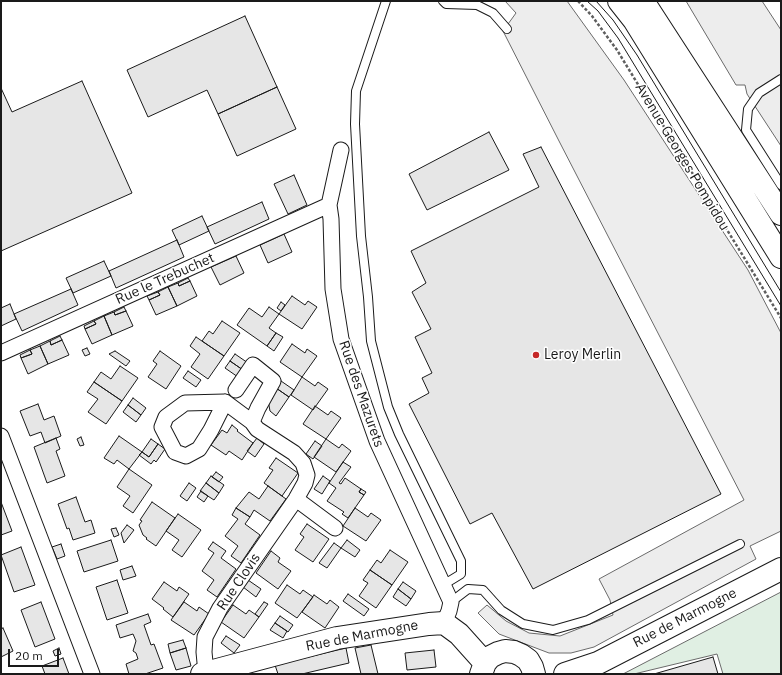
<!DOCTYPE html>
<html>
<head>
<meta charset="utf-8">
<style>
  body { margin:0 }
  #map { position:relative; width:782px; height:675px; overflow:hidden; background:#fff; font-family:"IBM Plex Sans",sans-serif }
  canvas { display:block }
  .frame { position:absolute; inset:0; border:2px solid #1a1a1a; pointer-events:none }
  .scale { position:absolute; left:8px; top:649px; width:51px; height:18px; box-sizing:border-box; border:2px solid #1a1a1a; border-top:0; padding-left:5px; font-size:12px; line-height:14px; white-space:nowrap; color:#1a1a1a; -webkit-text-stroke:3px #fff; paint-order:stroke }
</style>
</head>
<body>
<div id="map">
<canvas width="782" height="675"></canvas>
<div class="frame"></div>
<div class="scale">20 m</div>
</div>
<script>
const c = document.querySelector('canvas').getContext('2d');
c.lineJoin = 'round';
function fillPath(path, color) { c.fillStyle = color; c.fill(path, 'evenodd'); }
const poly = rows => new Path2D(rows.map(r => 'M' + r).join(''));
function strokePath(path, color, width, dash) { c.strokeStyle = color; c.lineWidth = width; c.lineCap = dash ? 'butt' : 'round'; c.setLineDash(dash || []); c.stroke(path); }
function label(font, color, halo, rows, align = 'center') {
  c.font = font + ' "IBM Plex Sans",sans-serif'; c.lineWidth = 3; c.setLineDash([]); c.textBaseline = 'middle'; c.strokeStyle = halo; c.fillStyle = color; for (const [text, x, y, turn = 0] of rows) {
    c.save(); c.translate(x, y); c.rotate((+turn || 0) * Math.PI / 180); c.textAlign = isNaN(turn) ? turn : align; if (halo) c.strokeText(text, 0, 0); c.fillText(text, 0, 0); c.restore();
  }
}
const green = poly([
  [781,592,781,674,723,674,717,654,634,674,623,674,781,592]
]);
fillPath(green, '#e0efe3');
strokePath(green, '#6a6a6a', 1);
const parking = poly([
  [505,1,567,1,624,80,748,270,781,333,781,531,750,546,756,559,594,647,571,653,549,653,499,634,478,613,487,605,506,621,529,633,560,636,613,615,610,600,599,579,744,500,559,141,503,31,516,13,505,1],
  [686,1,762,1,781,30,781,146,747,94,745,85,736,85,686,1]
]);
fillPath(parking, '#ededed');
strokePath(parking, '#6a6a6a', 1);
const building = poly([
  [245,16,277,87,218,114,207,90,148,117,127,70,245,16],
  [82,81,132,193,1,251,1,88,12,112,82,81],
  [277,87,296,129,237,156,218,114,277,87],
  [489,132,509,170,427,210,409,174,489,132],
  [541,147,721,494,533,589,492,513,470,524,409,404,429,393,422,378,432,373,415,337,431,329,412,292,426,283,411,251,539,187,523,154,541,147],
  [294,175,307,205,288,214,274,184,294,175],
  [262,202,269,219,215,244,207,227,262,202],
  [202,216,209,231,179,245,172,230,202,216],
  [284,234,292,252,268,263,260,245,284,234],
  [177,240,184,257,116,288,109,271,177,240],
  [236,256,244,273,220,285,211,267,236,256],
  [104,261,111,276,73,293,66,278,104,261],
  [188,278,190,281,179,286,178,283,188,278],
  [190,281,197,296,177,306,168,287,178,283,179,286,190,281],
  [168,287,177,306,156,315,149,300,160,295,158,292,168,287],
  [71,289,78,305,22,331,14,314,71,289],
  [158,292,160,295,149,300,147,296,158,292],
  [292,296,305,305,308,301,317,307,302,329,279,314,292,296],
  [281,302,285,305,281,311,277,308,281,302],
  [10,304,16,319,1,326,1,308,10,304],
  [124,307,126,311,115,315,114,312,124,307],
  [269,307,279,314,269,328,276,333,267,346,237,325,249,308,262,317,269,307],
  [126,311,133,326,112,335,104,316,114,312,115,315,126,311],
  [104,316,112,335,92,344,85,329,96,324,94,321,104,316],
  [94,321,96,324,85,329,84,326,94,321],
  [222,321,240,333,224,356,202,341,209,331,213,334,222,321],
  [276,333,283,337,274,351,267,346,276,333],
  [60,336,62,340,51,345,50,341,60,336],
  [196,337,224,356,208,379,191,367,200,354,190,346,196,337],
  [62,340,69,355,48,364,40,346,50,341,51,345,62,340],
  [292,344,305,353,307,349,317,356,302,377,280,362,292,344],
  [40,346,48,364,28,374,21,358,32,354,30,350,40,346],
  [87,348,90,354,85,356,82,350,87,348],
  [30,350,32,354,21,358,20,355,30,350],
  [115,351,130,361,126,366,109,354,115,351],
  [160,351,181,366,166,389,148,377,157,364,153,361,160,351],
  [235,354,248,363,243,370,230,361,235,354],
  [230,361,243,370,238,377,225,368,230,361],
  [120,366,138,378,122,401,94,382,101,372,111,379,120,366],
  [188,371,201,380,196,387,183,378,188,371],
  [302,377,315,386,318,382,328,389,313,410,291,395,302,377],
  [281,381,294,390,289,397,276,388,281,381],
  [94,382,122,401,106,424,88,412,98,399,87,392,94,382],
  [276,388,289,397,276,416,270,411,268,400,276,388],
  [133,398,146,408,141,415,128,405,133,398],
  [38,404,44,420,54,416,61,436,45,443,41,432,30,436,20,411,38,404],
  [128,405,141,415,136,422,123,412,128,405],
  [315,406,328,415,331,411,341,418,326,439,303,424,315,406],
  [232,425,238,430,237,431,253,443,242,460,229,451,226,455,211,445,222,430,227,433,232,425],
  [119,436,142,452,129,469,117,460,114,464,104,458,119,436],
  [81,437,84,445,80,446,77,439,81,437],
  [56,438,60,449,56,451,65,476,47,483,34,447,56,438],
  [257,438,264,444,255,457,247,451,257,438],
  [151,439,158,444,149,457,142,452,151,439],
  [326,439,339,448,342,444,351,451,336,472,314,457,326,439],
  [315,441,322,446,313,459,306,454,315,441],
  [158,444,165,449,156,462,154,460,151,464,139,455,142,452,149,457,158,444],
  [276,458,298,473,282,496,264,483,273,470,269,468,276,458],
  [343,462,351,467,339,483,341,484,345,478,361,489,359,492,364,495,348,518,342,514,344,512,327,501,336,488,329,483,343,462],
  [129,469,152,485,133,513,123,506,130,496,117,487,129,469],
  [216,472,223,477,219,482,212,477,216,472],
  [211,476,224,485,219,493,206,483,211,476],
  [323,476,330,481,322,494,314,489,323,476],
  [189,483,196,488,187,501,180,496,189,483],
  [206,483,219,493,214,500,200,491,206,483],
  [268,486,286,499,270,521,254,510,250,517,236,508,249,492,259,499,268,486],
  [361,489,366,492,364,495,359,492,361,489],
  [201,491,208,496,204,502,197,497,201,491],
  [76,497,85,522,91,520,95,533,73,540,69,528,67,529,58,504,76,497],
  [1,502,12,531,1,535,1,502],
  [152,502,175,518,156,546,146,539,147,538,143,535,139,525,142,521,140,520,152,502],
  [236,508,250,517,245,524,260,535,241,563,231,556,238,546,225,536,238,519,232,515,236,508],
  [355,508,368,517,371,513,381,520,366,541,343,526,355,508],
  [178,514,201,530,182,557,172,550,179,540,166,531,178,514],
  [307,524,329,539,313,562,295,550,304,537,300,534,307,524],
  [127,525,134,530,124,543,121,533,127,525],
  [116,528,119,535,114,537,111,529,116,528],
  [111,540,118,561,84,572,77,551,111,540],
  [347,540,360,550,355,557,341,548,347,540],
  [213,542,226,551,221,558,236,569,217,597,207,590,214,580,202,571,214,553,208,549,213,542],
  [334,543,341,548,327,568,319,563,334,543],
  [61,544,65,556,57,559,52,547,61,544],
  [21,547,35,585,14,592,1,555,21,547],
  [390,550,408,562,392,585,370,570,377,560,381,563,390,550],
  [271,551,280,558,278,562,291,571,278,589,256,573,271,551],
  [132,566,136,576,123,580,120,570,132,566],
  [370,570,392,585,376,608,359,596,368,583,363,580,370,570],
  [117,580,128,613,107,620,96,587,117,580],
  [248,580,261,589,256,597,243,587,248,580],
  [164,582,177,591,179,587,189,594,173,617,163,609,164,608,152,599,164,582],
  [403,582,416,591,411,599,398,589,403,582],
  [287,585,300,594,303,590,313,597,297,618,275,603,287,585],
  [398,589,411,599,406,606,393,597,398,589],
  [348,594,369,609,364,616,343,601,348,594],
  [314,595,327,604,330,600,339,607,325,628,302,612,314,595],
  [41,602,55,639,35,647,21,610,41,602],
  [184,602,197,611,199,607,209,614,194,635,171,620,184,602],
  [264,602,268,604,259,617,255,614,264,602],
  [233,605,246,614,249,610,259,617,244,638,221,622,233,605],
  [148,614,151,622,144,625,151,645,154,644,163,668,145,674,129,674,126,664,138,659,136,653,133,651,136,641,133,634,120,638,116,625,148,614],
  [280,616,293,625,288,632,275,623,280,616],
  [275,623,287,631,283,638,270,630,275,623],
  [3,628,13,651,1,657,1,629,3,628],
  [226,636,240,645,234,653,221,643,226,636],
  [183,640,186,648,170,653,168,644,183,640],
  [371,645,378,674,361,674,355,648,371,645],
  [59,648,61,654,55,656,53,651,59,648],
  [186,648,191,666,176,670,170,653,186,648],
  [346,648,349,663,302,674,278,674,275,665,346,648],
  [434,650,436,667,407,670,405,653,434,650],
  [713,657,718,674,654,674,713,657],
  [63,658,69,674,45,674,42,666,63,658]
]);
fillPath(building, '#e6e6e6');
strokePath(building, '#1a1a1a', 1);
const lane = poly([
  [386,1,356,91,355,124,361,236,368,297,371,341,388,407,399,434,461,561,461,574,443,585],
  [443,1,446,4,477,5,493,13,507,29],
  [781,79,759,93,748,109,746,130,781,185],
  [451,602,468,589,483,590,501,610,523,624,553,630,588,620,740,544]
]);
const street = poly([
  [341,150,329,205,331,219,333,289,341,339,377,441,451,602,449,611,444,623],
  [1,353,329,205],
  [225,402,185,403,166,417,162,427,175,452,186,456,199,449,211,430,225,402,252,422],
  [1,436,92,674],
  [296,499,335,528],
  [206,673,204,652,205,637,220,608,296,499,305,483,307,475,303,463,294,453,257,429,252,422,258,408,273,381,253,365,236,390]
]);
const secondary = poly([
  [202,674,337,638,429,624,444,623,459,634,485,663],
  [481,674,485,663,490,657,498,653,505,651,514,652,521,655,528,660,532,667,534,674],
  [565,674,598,663,781,569]
]);
const primary = poly([
  [619,1,634,20,781,257],
  [643,1,781,214]
]);
strokePath(lane, '#1a1a1a', 10);
strokePath(street, '#1a1a1a', 17);
strokePath(secondary, '#1a1a1a', 24);
strokePath(primary, '#1a1a1a', 24);
strokePath(poly([
  [578,1,592,16,617,50,781,318]
]), '#5f5f5f', 2.5, [3, 2]);
strokePath(lane, '#fff', 8);
strokePath(street, '#fff', 15);
strokePath(secondary, '#fff', 22);
strokePath(primary, '#fff', 22);
strokePath(poly([
  [587,1,598,11,618,38,781,306],
  [596,1,613,20,637,55,781,292]
]), '#1a1a1a', 1);
for (const [x, y, r, color] of [
  [536,355,4,"#c62828"]
]) { const dot = new Path2D(); dot.arc(x, y, r, 0, 2 * Math.PI); c.fillStyle = color; c.fill(dot); strokePath(dot, '#fff', 1.5); }
label('14px', '#1a1a1a', '#fff', [
  ["Avenue Georges Pompidou",682,157,59],
  ["Rue le Trebuchet",165,279,-24],
  ["Rue des Mazurets",361,394,71],
  ["Rue Clovis",239,582,-56],
  ["Rue de Marmogne",685,618,-27],
  ["Rue de Marmogne",362,636,-11]
]);
label('14px', '#1a1a1a', '#fff', [
  ["Leroy Merlin",544,355]
], 'left');
</script>
</body>
</html>
